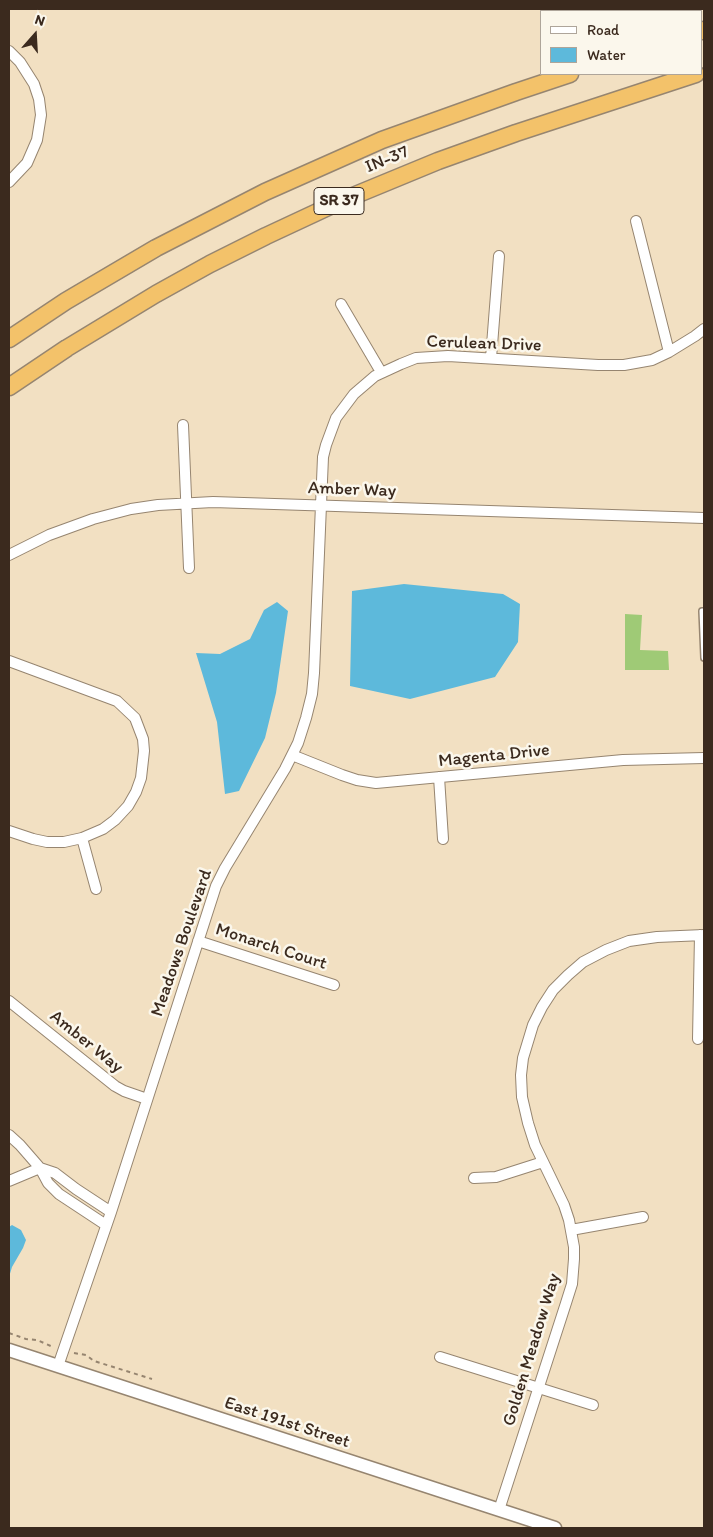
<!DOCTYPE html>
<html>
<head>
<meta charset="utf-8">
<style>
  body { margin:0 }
  #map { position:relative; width:713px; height:1537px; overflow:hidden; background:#f2e0c2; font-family:Itim,sans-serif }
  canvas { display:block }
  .frame { position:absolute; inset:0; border:10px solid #3b2a1e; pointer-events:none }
  .legend { position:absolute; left:540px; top:10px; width:162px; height:65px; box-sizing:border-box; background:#fbf7ec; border:1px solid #aea59a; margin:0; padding:6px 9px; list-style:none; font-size:15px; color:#3b2a1e }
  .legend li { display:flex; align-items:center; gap:10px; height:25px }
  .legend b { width:25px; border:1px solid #aea59a }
  .north { position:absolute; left:10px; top:10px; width:50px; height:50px; -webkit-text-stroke:4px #fbf7ec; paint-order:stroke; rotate:19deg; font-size:14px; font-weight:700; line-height:20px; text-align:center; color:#3b2a1e }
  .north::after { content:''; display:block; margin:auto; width:18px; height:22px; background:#3b2a1e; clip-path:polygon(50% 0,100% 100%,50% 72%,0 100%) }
</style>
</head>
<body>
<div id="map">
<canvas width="713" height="1537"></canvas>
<div class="frame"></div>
<ul class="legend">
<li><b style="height:6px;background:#fff"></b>Road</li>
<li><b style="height:14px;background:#5db9db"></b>Water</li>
</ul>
<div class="north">N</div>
</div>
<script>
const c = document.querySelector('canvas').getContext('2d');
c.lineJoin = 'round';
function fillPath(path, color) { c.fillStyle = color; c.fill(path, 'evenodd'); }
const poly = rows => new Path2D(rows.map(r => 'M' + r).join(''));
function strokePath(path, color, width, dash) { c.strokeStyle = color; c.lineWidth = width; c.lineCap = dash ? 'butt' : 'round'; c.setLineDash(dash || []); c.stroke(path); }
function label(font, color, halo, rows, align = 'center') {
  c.font = font + ' Itim,sans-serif'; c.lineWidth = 5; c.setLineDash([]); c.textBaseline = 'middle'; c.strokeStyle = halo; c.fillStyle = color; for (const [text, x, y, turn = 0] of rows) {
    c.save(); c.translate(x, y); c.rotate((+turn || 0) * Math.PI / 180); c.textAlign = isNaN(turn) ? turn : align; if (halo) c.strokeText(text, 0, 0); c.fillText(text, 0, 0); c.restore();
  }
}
fillPath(poly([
  [625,614,642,615,640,650,668,651,669,670,625,670]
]), '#9fca76');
fillPath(poly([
  [404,584,503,594,520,604,518,642,495,677,410,699,350,686,352,591],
  [277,602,288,611,276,693,265,738,239,791,225,794,217,722,196,653,220,654,250,639,264,610],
  [12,1225,21,1230,26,1240,23,1248,12,1267,9,1277,9,1227]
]), '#5db9db');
const service = poly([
  [704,611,702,611,704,658]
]);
const minor = poly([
  [9,51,20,62,34,84,39,99,41,115,37,140,27,163,9,182],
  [636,221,669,352],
  [341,304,381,372],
  [491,358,499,256],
  [183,425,189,568],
  [9,555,49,535,93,519,131,509,158,505,213,502,704,518],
  [9,661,117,701,135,718,143,739,144,751,141,778,136,792,128,806,115,820,103,829,82,838,64,842,47,842,33,839,9,831],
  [292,755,342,775,357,780,376,783,623,760,704,758],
  [439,777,443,839],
  [82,838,96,889],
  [198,941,334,985],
  [9,1001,115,1086,124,1091,147,1099],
  [698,1039,700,935],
  [9,1135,20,1145,40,1168,48,1183,59,1194,106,1225],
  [474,1178,496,1177,543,1162],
  [9,1181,40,1168,55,1173,76,1189,111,1212],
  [571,1230,643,1217],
  [440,1357,593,1405],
  [58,1366,111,1212,216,886,225,868,285,769,298,743,306,718,312,694,314,673,323,457,326,445,336,418,354,394,375,376,401,364,416,358,448,356,598,365,624,365,652,360,669,352,695,336,704,329],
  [499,1510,566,1303,572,1284,574,1259,574,1247,569,1220,564,1205,535,1145,528,1123,522,1097,521,1075,523,1058,533,1025,542,1007,553,990,568,975,583,962,606,950,629,941,657,937,704,935]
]);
const tertiary = poly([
  [9,1350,555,1528]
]);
const trunk = poly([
  [702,31,704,30],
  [9,339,66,301,156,248,265,192,382,140,516,92,570,74],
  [9,387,67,348,156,294,210,264,266,236,341,201,438,161,516,133,696,74]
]);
strokePath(service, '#968570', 8);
strokePath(minor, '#968570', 12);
strokePath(tertiary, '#968570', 15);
strokePath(trunk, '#968570', 19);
strokePath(poly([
  [9,1333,26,1339,37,1340,53,1347],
  [74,1353,86,1355,94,1361,152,1379]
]), '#968570', 2, [4, 4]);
strokePath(service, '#fff', 5);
strokePath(minor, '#fff', 10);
strokePath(tertiary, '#fff', 12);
strokePath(trunk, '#f3c26a', 16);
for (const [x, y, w] of [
  [339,201,50]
]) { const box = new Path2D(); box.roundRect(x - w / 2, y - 13.5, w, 27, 4); c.fillStyle = '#fbf7ec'; c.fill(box); strokePath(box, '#3b2a1e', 1); }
label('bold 16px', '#3b2a1e', null, [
  ["SR 37",339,201]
]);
label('18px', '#3b2a1e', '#fbf7ec', [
  ["IN-37",387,160,-22],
  ["Cerulean Drive",484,344,2],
  ["Amber Way",352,490,2],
  ["Magenta Drive",494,756,-6],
  ["Meadows Boulevard",182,943,-71],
  ["Monarch Court",271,947,18],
  ["Amber Way",86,1042,39],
  ["Golden Meadow Way",532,1350,-73],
  ["East 191st Street",287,1423,18]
]);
</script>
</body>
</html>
